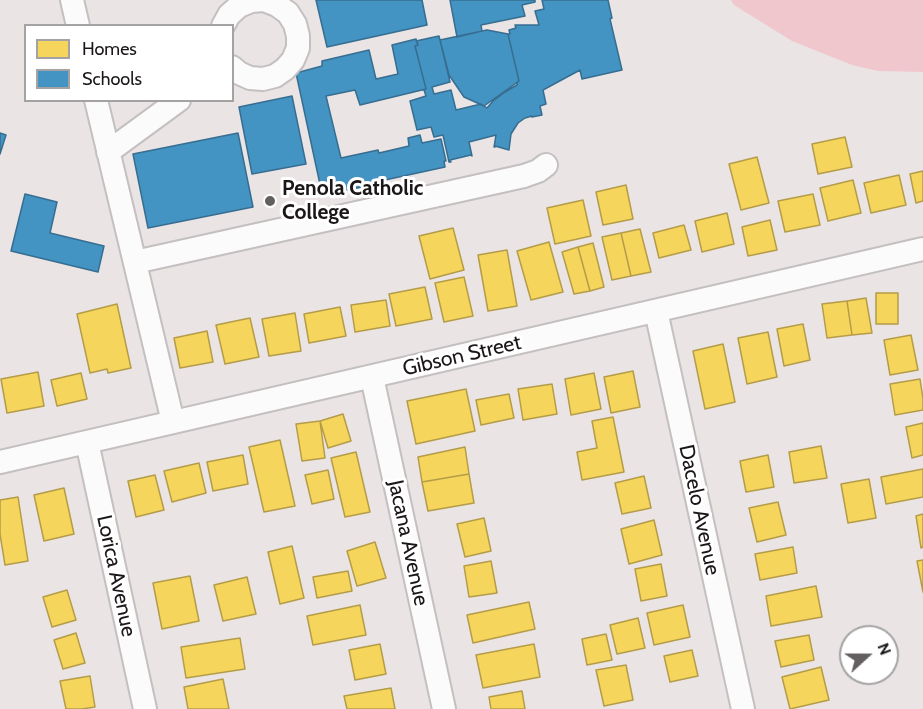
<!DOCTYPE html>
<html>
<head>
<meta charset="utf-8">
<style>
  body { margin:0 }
  #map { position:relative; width:923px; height:709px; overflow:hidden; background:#eae4e5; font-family:Cabin,sans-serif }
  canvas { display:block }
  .legend { position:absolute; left:24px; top:24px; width:210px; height:78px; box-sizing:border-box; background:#fff; border:2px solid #a4a2a3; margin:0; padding:8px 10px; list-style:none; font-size:18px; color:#1b1718 }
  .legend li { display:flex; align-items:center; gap:12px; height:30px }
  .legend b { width:30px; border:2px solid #a4a2a3 }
  .north { position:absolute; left:839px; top:625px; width:60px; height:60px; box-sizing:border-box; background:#fff; border:2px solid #a4a2a3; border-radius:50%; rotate:69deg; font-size:16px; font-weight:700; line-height:24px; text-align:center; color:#1b1718 }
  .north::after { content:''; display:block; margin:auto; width:21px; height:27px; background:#635f60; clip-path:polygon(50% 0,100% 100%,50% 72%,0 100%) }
</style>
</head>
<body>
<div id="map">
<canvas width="923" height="709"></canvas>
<ul class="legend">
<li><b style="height:16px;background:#f6d55c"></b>Homes</li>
<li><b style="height:16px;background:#4393c3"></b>Schools</li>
</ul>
<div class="north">N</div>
</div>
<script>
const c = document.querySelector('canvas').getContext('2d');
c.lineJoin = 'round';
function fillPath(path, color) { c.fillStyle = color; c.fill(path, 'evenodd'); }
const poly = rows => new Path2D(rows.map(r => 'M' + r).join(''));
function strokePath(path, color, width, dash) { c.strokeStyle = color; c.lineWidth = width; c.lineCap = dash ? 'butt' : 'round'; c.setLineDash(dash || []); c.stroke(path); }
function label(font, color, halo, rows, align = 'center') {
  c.font = font + ' Cabin,sans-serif'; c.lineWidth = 6; c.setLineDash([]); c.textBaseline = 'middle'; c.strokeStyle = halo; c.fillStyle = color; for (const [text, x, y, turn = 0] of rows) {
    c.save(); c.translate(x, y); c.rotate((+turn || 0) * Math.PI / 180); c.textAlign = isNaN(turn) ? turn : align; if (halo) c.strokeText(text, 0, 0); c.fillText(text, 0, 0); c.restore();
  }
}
fillPath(poly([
  [731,0,923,0,923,72,878,71,852,65,792,41,734,5]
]), '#f0c7cc');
const homes = poly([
  [845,137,852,167,818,174,812,144,845,137],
  [757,157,769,203,741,210,729,164,757,157],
  [923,171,923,201,916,203,910,174,923,171],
  [899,175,906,205,871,213,864,183,899,175],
  [853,180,861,213,828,221,820,188,853,180],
  [626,185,633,219,603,225,596,192,626,185],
  [813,194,820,225,785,232,778,201,813,194],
  [583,200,591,236,555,244,547,208,583,200],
  [727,213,734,244,702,252,695,221,727,213],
  [770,220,777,250,748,256,742,227,770,220],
  [684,225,691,250,659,258,653,233,684,225],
  [453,228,464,270,430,279,419,236,453,228],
  [640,229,651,272,631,276,621,233,640,229],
  [621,233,631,276,612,280,602,237,621,233],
  [549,242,563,292,531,300,517,251,549,242],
  [593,243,604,287,590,291,578,247,593,243],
  [578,247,590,291,574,294,562,252,578,247],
  [507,250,517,306,488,311,478,255,507,250],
  [464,277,473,316,444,322,435,283,464,277],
  [425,287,432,319,396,326,389,294,425,287],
  [876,293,898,293,898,324,876,324,876,293],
  [866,298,872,333,852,335,847,301,866,298],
  [386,300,390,326,355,332,351,305,386,300],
  [847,301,852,335,827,338,822,304,847,301],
  [117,304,131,368,108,373,107,369,90,373,77,314,117,304],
  [340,307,346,336,309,343,304,314,340,307],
  [295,313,301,351,269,356,262,319,295,313],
  [250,318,259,357,225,364,216,325,250,318],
  [803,324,810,360,784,366,777,329,803,324],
  [207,331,213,362,180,368,174,338,207,331],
  [768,332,777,377,747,384,738,338,768,332],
  [911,335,918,370,890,375,884,340,911,335],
  [723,344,735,402,705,409,693,351,723,344],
  [633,371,640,407,611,413,604,377,633,371],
  [38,372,44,406,7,413,1,379,38,372],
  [81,373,87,399,57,406,51,380,81,373],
  [594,373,601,409,571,415,565,379,594,373],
  [920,379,923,399,923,410,895,415,890,384,920,379],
  [552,384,557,414,523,420,518,389,552,384],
  [466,389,475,431,416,444,407,401,466,389],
  [509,394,514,418,481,425,476,400,509,394],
  [343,414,351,441,328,448,320,421,343,414],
  [613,417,624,472,582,480,577,452,597,448,592,421,613,417],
  [320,421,325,458,302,461,296,424,320,421],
  [923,423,923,455,912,458,906,427,923,423],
  [280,440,295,506,264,512,249,447,280,440],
  [821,446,827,478,794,483,789,452,821,446],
  [465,447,469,474,422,482,418,457,465,447],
  [356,452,370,512,345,517,331,458,356,452],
  [243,455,248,484,213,491,207,462,243,455],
  [768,455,774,487,746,492,740,461,768,455],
  [199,463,206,493,172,502,164,471,199,463],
  [923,469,923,497,886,504,881,477,923,469],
  [328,470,334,499,312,504,305,475,328,470],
  [469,474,474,503,428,511,422,482,469,474],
  [155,475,164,510,136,517,128,481,155,475],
  [644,476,651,508,622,514,615,483,644,476],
  [869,479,876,518,848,523,841,484,869,479],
  [64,488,74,534,44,541,34,495,64,488],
  [18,497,28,561,5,565,0,534,0,500,18,497],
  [778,502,786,535,757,542,749,508,778,502],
  [923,514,923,547,921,548,916,516,923,514],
  [484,518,491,551,465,557,457,524,484,518],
  [654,520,662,555,629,564,621,529,654,520],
  [375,542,386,578,357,586,347,551,375,542],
  [292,546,304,598,280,604,268,552,292,546],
  [793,547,797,573,760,580,755,554,793,547],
  [923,560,923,592,917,561,923,560],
  [491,561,497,593,469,597,464,566,491,561],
  [661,564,667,596,641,601,635,569,661,564],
  [348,571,352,591,317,598,313,577,348,571],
  [190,576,199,621,162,629,153,583,190,576],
  [247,577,256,614,223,621,214,585,247,577],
  [816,586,822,617,771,626,766,596,816,586],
  [67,590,76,620,52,627,43,597,67,590],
  [529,602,535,629,473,643,467,615,529,602],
  [360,605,366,635,313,645,307,616,360,605],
  [683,605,690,637,654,645,647,613,683,605],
  [638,618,645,648,617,654,610,625,638,618],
  [76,633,85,663,63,669,54,640,76,633],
  [606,634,612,660,587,665,582,639,606,634],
  [809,635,814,660,781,667,775,641,809,635],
  [240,638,245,669,186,678,181,647,240,638],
  [380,644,386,674,355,680,349,650,380,644],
  [534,644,540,677,483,688,476,655,534,644],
  [692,650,698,676,670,682,664,656,692,650],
  [626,665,633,700,604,706,596,670,626,665],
  [821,667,829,700,790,709,782,677,821,667],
  [90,676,95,707,82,709,66,709,60,681,90,676],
  [223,679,229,709,188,709,184,687,223,679],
  [391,688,395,709,347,709,344,696,391,688],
  [522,691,525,709,491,709,489,697,522,691]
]);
fillPath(homes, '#f6d55c');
strokePath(homes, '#b49c48', 1.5);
const schools = poly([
  [316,0,422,0,427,25,327,47,316,0],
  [450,0,535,0,535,2,522,5,525,16,481,25,482,31,457,37,450,0],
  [542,0,608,0,612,18,610,19,622,70,582,79,580,70,543,90,546,104,540,106,542,115,532,117,532,116,525,118,518,123,511,134,509,150,495,146,495,147,494,147,496,135,469,142,472,156,471,155,450,160,451,162,449,162,443,135,434,137,431,127,417,130,410,101,426,96,424,90,426,89,415,46,418,45,416,41,439,36,450,82,432,87,434,94,451,90,456,110,481,104,487,108,493,101,505,92,517,85,517,82,519,81,508,34,510,34,509,30,516,28,515,25,539,25,535,11,544,9,542,0],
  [487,30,508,34,519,81,484,106,464,97,449,75,440,40,487,30],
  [416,39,418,45,415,46,426,89,360,105,355,90,326,96,341,158,378,150,379,153,409,146,408,138,420,135,422,143,441,139,446,161,444,161,445,167,385,180,385,182,325,195,324,189,321,189,296,73,322,66,322,61,369,50,376,79,398,74,392,45,416,39],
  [292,96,306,164,252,174,239,107,292,96],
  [0,133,6,135,0,154,0,133],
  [238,133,253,207,148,228,133,154,238,133],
  [25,194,57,202,50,233,104,246,98,272,11,251,25,194]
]);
fillPath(schools, '#4393c3');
strokePath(schools, '#376e90', 1.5);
const minor = poly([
  [72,0,78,26],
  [223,26,229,15,239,6,251,1,264,0,277,5,288,13,295,24,298,36,298,48,293,60,285,69,275,76,263,79,250,78,239,73,232,67],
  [96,100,173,422],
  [108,152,179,100],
  [135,262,524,176,538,171,546,165],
  [656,311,743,709],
  [372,377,444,709],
  [87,442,145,709],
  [0,462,923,249]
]);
strokePath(minor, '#c4bfc0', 26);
strokePath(minor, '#fcfbfb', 22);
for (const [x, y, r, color] of [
  [270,201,6,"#635f60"]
]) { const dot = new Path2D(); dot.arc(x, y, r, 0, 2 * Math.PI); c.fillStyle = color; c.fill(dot); strokePath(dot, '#fff', 2); }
label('bold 21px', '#1b1718', '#fff', [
  ["Penola Catholic",282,189],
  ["College",282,213]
], 'left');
label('21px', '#1b1718', '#fff', [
  ["Gibson Street",462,356,-13],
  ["Dacelo Avenue",699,510,78],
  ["Jacana Avenue",408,543,78],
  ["Lorica Avenue",116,576,78]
]);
</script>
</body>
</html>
